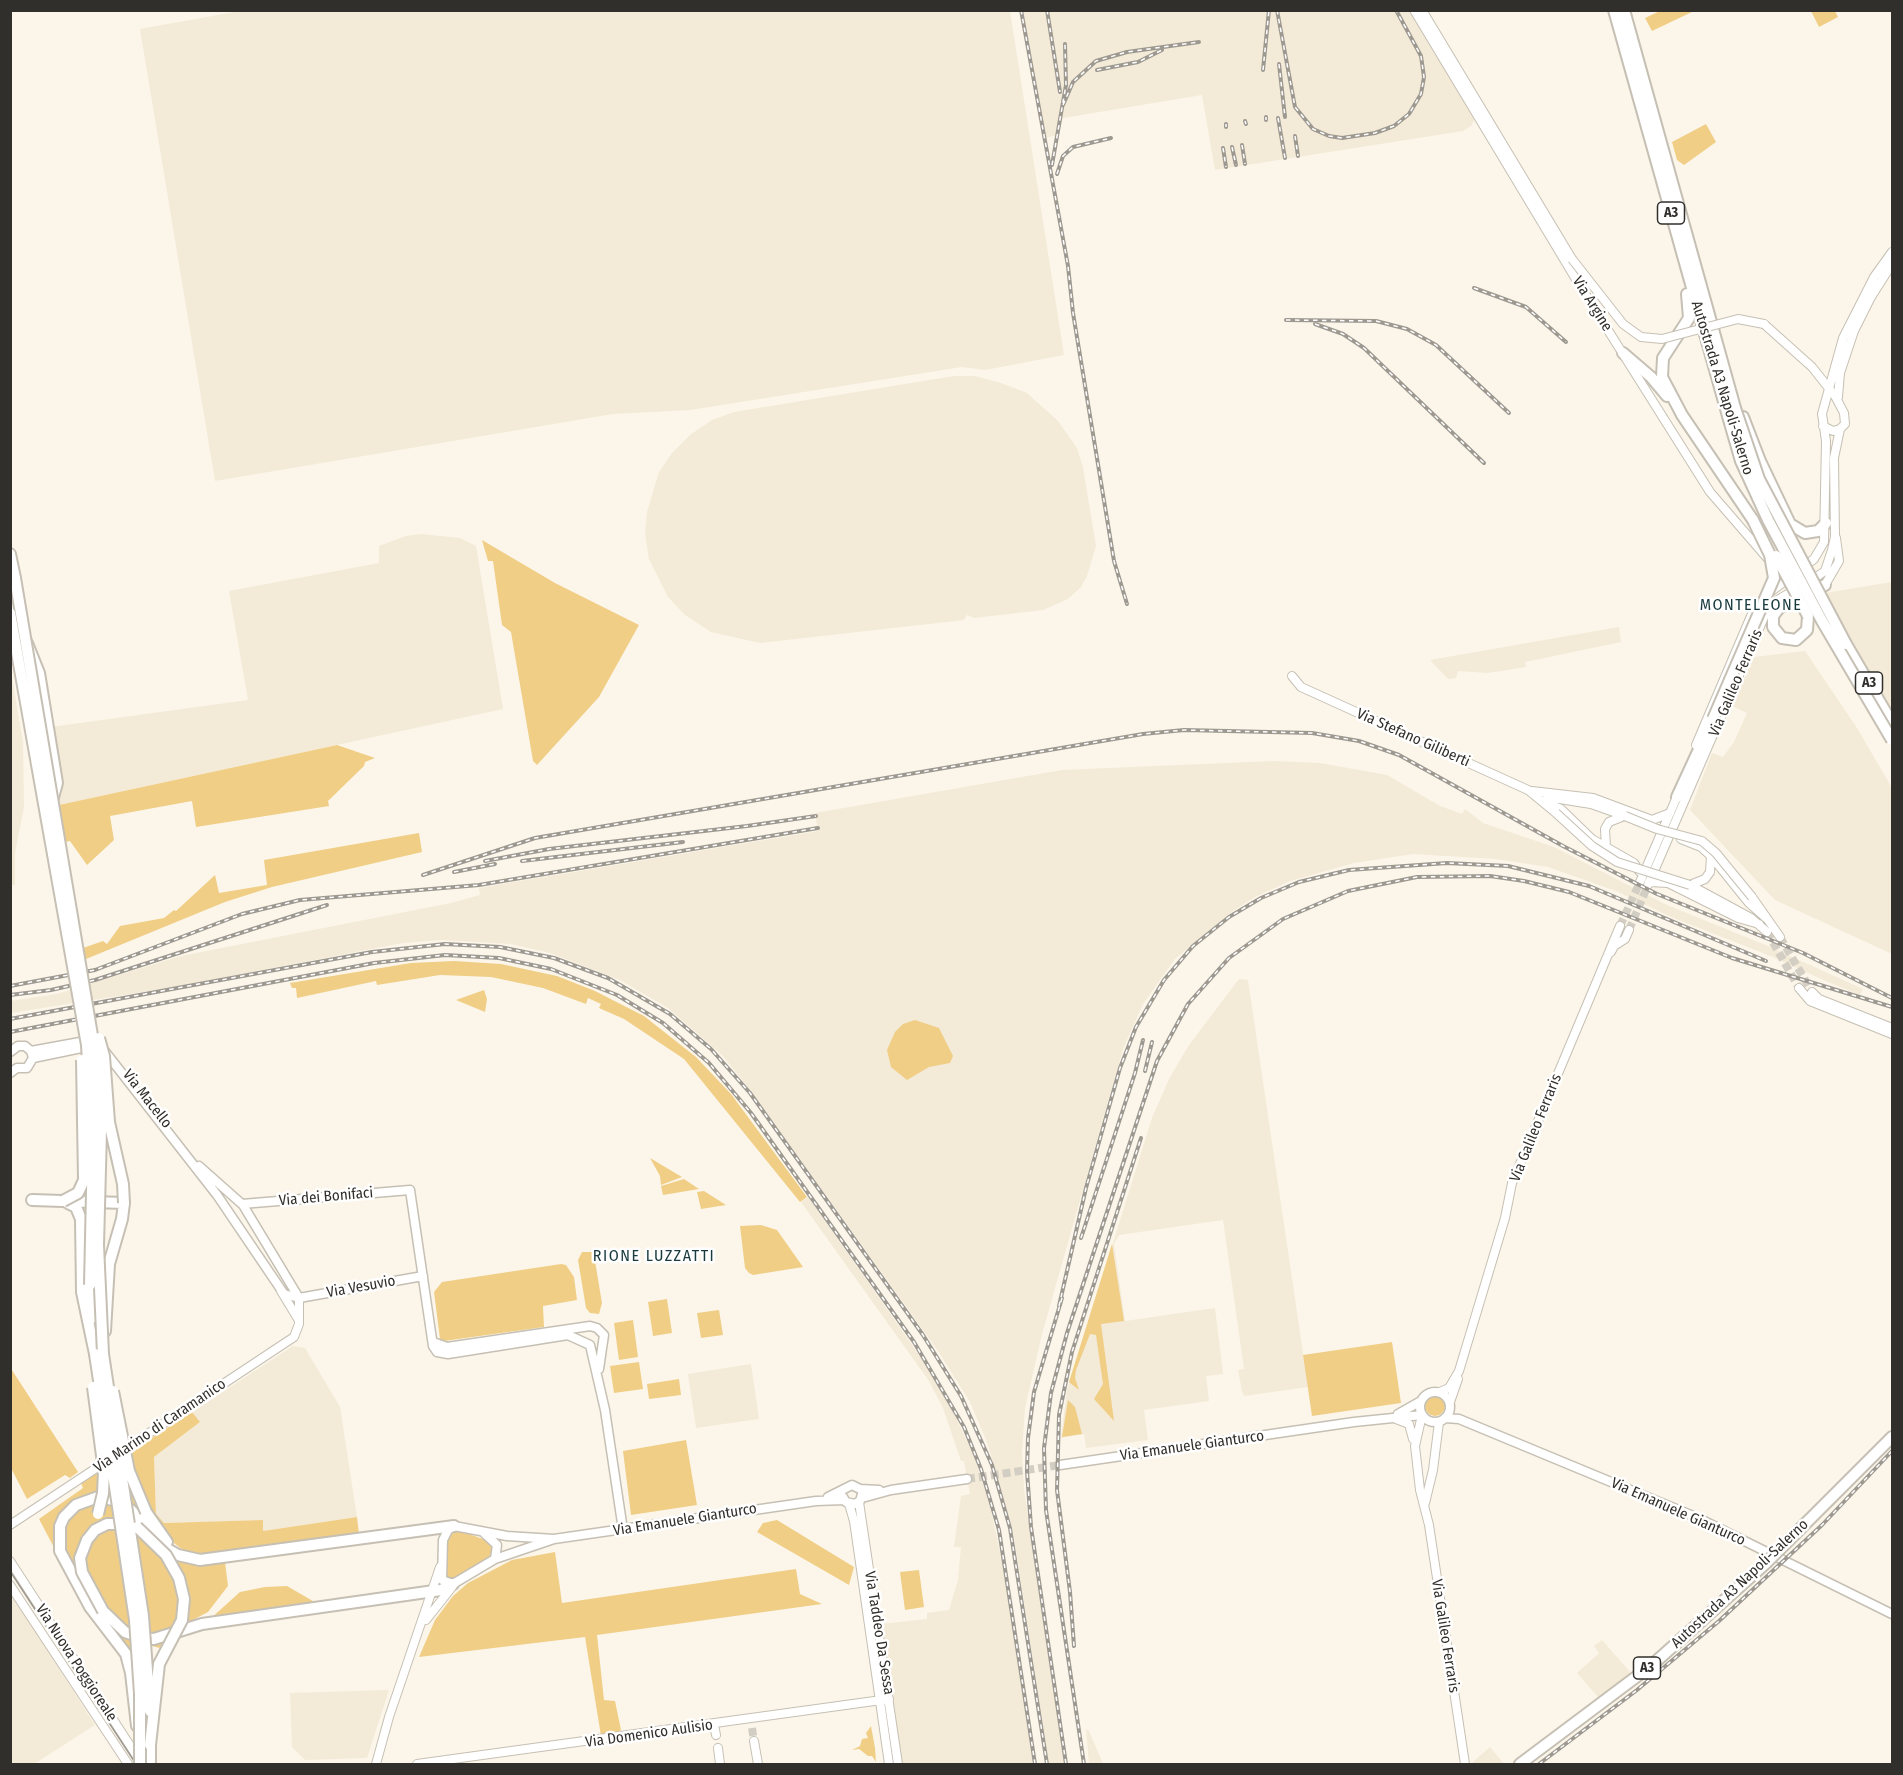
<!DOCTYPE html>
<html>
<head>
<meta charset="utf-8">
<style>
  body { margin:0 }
  #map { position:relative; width:1903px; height:1775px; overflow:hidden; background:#fcf6ea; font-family:"Fira Sans Condensed",sans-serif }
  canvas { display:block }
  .frame { position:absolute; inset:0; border:12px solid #312f2b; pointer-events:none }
</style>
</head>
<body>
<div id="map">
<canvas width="1903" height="1775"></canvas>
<div class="frame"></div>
</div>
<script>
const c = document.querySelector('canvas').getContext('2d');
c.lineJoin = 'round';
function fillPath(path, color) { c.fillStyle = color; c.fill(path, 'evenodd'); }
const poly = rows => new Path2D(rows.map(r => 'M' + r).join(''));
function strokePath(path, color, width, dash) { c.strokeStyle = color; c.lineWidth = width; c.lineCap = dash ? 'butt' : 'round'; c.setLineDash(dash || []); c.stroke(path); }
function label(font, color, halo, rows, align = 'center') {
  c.font = font + ' "Fira Sans Condensed",sans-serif'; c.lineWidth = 5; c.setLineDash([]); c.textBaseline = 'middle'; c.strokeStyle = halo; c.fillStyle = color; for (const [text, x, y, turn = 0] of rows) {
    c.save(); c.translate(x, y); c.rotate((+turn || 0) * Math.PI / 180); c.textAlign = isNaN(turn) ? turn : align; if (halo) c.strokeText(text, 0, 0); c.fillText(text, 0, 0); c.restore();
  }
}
fillPath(poly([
  [240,11,1010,11,1064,355,985,370,962,367,690,410,613,414,215,481,140,29],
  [1023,11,1410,11,1471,108,1474,120,1471,126,1463,131,1215,170,1202,95,1063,118,1059,135,1044,138],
  [954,376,975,376,1001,383,1027,393,1058,421,1077,448,1083,468,1096,546,1087,576,1081,587,1068,599,1043,610,974,618,967,615,964,620,760,643,711,632,685,615,668,597,649,559,645,533,647,512,659,472,672,453,690,435,712,420,734,412],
  [421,534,460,538,476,546,503,709,59,805,59,769,51,727,248,700,229,591,379,563,379,546,406,536],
  [1892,582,1892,711,1825,593],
  [1619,627,1621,642,1525,662,1526,667,1488,673,1458,671,1456,678,1448,679,1430,660],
  [1805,651,1857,728,1892,788,1892,954,1775,900,1690,810,1712,753,1723,757,1734,742,1747,713,1732,706,1754,657],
  [11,671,23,742,24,807,15,853,15,885,11,885],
  [1273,761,1320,763,1387,775,1440,806,1462,814,1465,809,1483,823,1554,847,1667,905,1768,946,1863,989,1860,995,1828,982,1773,957,1671,917,1616,891,1548,867,1496,859,1413,854,1354,863,1290,881,1255,897,1230,913,1175,959,1143,1004,1123,1049,1042,1334,1025,1408,1022,1452,1024,1489,1065,1764,1049,1764,1013,1530,987,1442,970,1402,938,1351,751,1091,722,1055,668,1008,620,980,550,953,511,944,442,940,403,943,168,988,11,1013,10,1001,57,994,181,956,451,903,480,895,479,888,818,831,815,813,1062,770],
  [1239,979,1248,980,1308,1387,1244,1396,1242,1391,1238,1370,1244,1369,1223,1220,1119,1235,1114,1244,1125,1321,1215,1308,1223,1374,1206,1376,1209,1401,1144,1410,1148,1440,1086,1448,1084,1434,1061,1438,1067,1390,1152,1118,1169,1079,1189,1045],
  [808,1197,927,1366,949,1403,974,1456,990,1506,1002,1562,1033,1764,902,1764,881,1624,927,1619,927,1613,949,1610,958,1580,961,1547,954,1547,961,1496,970,1494,964,1461,961,1461,943,1408,929,1381,801,1202],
  [293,1346,305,1348,340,1407,357,1517,263,1531,262,1520,164,1523,156,1515,154,1457,199,1423,192,1412],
  [751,1364,759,1419,696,1428,688,1374],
  [11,1593,95,1725,34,1764,11,1764],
  [1602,1640,1631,1673,1599,1698,1577,1673,1599,1653,1594,1646],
  [389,1690,367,1758,305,1760,292,1747,290,1693],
  [1086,1729,1089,1731,1103,1764,1089,1764],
  [1490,1747,1504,1764,1473,1764,1473,1762]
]), '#f3ead7');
fillPath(poly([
  [1660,11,1660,10,1694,11,1652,31,1645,18],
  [1811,11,1835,11,1838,17,1819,27],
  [1706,124,1716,142,1684,165,1677,160,1672,142],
  [482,540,555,583,639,625,599,697,537,765,533,761,511,632,502,625,493,561,488,561],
  [337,745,375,758,365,762,364,766,328,801,329,806,196,827,192,801,110,816,114,840,87,865,70,841,65,842,59,805],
  [419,833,422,852,272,887,225,902,86,959,83,948,103,941,107,944,120,926,164,918,174,910,176,911,215,875,219,893,267,885,264,860],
  [454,961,501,964,557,976,595,991,644,1016,696,1057,731,1094,807,1197,800,1202,684,1059,624,1019,599,1008,601,1004,588,998,586,1004,543,988,491,977,440,975,377,985,376,981,297,998,296,988,292,988,290,983,411,963],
  [484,990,487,999,485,1012,456,1000],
  [915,1020,939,1028,953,1056,950,1063,929,1067,907,1080,891,1067,887,1050,895,1032,903,1024],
  [650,1158,682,1177,661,1185,660,1176],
  [684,1179,699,1189,663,1195,661,1186],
  [704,1191,726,1205,701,1209,697,1192],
  [761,1225,777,1230,803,1267,753,1275,749,1273,745,1268,740,1226],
  [1112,1244,1124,1321,1101,1324,1114,1421,1094,1399,1103,1384,1096,1335,1090,1334,1076,1370,1075,1378,1079,1390,1069,1382],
  [582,1252,592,1252,594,1255,602,1303,599,1314,590,1313,586,1308,578,1260],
  [561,1264,566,1265,574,1277,577,1300,543,1306,544,1327,444,1341,440,1339,434,1292,442,1282],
  [667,1299,672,1333,653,1336,648,1302],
  [719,1310,723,1335,701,1338,697,1313],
  [633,1320,638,1357,619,1360,614,1323],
  [1392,1342,1401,1403,1312,1416,1303,1355],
  [639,1362,643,1389,614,1393,610,1366],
  [10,1367,78,1472,70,1478,65,1475,27,1499,11,1468],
  [679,1379,681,1395,649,1399,647,1384],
  '1425 1406a10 10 0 1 1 20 0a10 10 0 1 1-20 0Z',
  [1068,1400,1075,1407,1082,1434,1062,1437],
  [192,1412,200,1422,154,1457,156,1514,164,1523,263,1520,263,1531,357,1517,359,1534,202,1557,184,1551,174,1543,145,1502,139,1506,166,1543,121,1498,95,1493,78,1500,67,1509,55,1529,59,1557,64,1554,61,1537,70,1515,87,1502,106,1500,134,1516,175,1558,199,1565,225,1562,228,1586,208,1612,166,1634,151,1636,131,1632,119,1625,103,1607,98,1610,121,1634,134,1641,163,1641,160,1648,152,1646,126,1662,59,1557,39,1519,83,1488,81,1483],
  [686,1440,697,1505,631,1515,623,1451],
  [777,1520,854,1567,849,1585,757,1532,763,1523],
  [461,1531,488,1541,493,1550,490,1556,450,1581,444,1576,446,1545,453,1532],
  [555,1552,562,1603,796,1569,800,1594,822,1604,597,1635,604,1700,615,1701,621,1730,617,1734,601,1736,585,1637,419,1657,435,1620,453,1596,468,1583,512,1560],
  [919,1570,924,1607,905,1610,900,1572],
  [287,1586,318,1604,210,1619,240,1592,265,1587],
  [871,1726,875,1748,876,1762,872,1756,868,1756,859,1749,852,1750,860,1746,862,1739,868,1738,866,1733]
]), '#f0ce86');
strokePath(poly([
  [1620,926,1640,882],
  [1629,930,1648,885],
  [1767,932,1799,988],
  [1780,937,1812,992],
  [752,1728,754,1741]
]), '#d3cec4', 8, [8, 4]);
strokePath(poly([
  [967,1479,1060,1465]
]), '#d3cec4', 8, [8, 4]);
const secondary = poly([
  [1414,10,1577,281,1710,492,1768,559],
  [1422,10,1572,259],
  [1764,324,1812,367,1835,396,1844,413,1845,424,1840,429,1833,431,1823,426],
  [1838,397,1840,373,1854,331,1871,297,1892,264],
  [1809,582,1825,571,1832,550,1835,537,1834,458,1840,429],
  [1825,585,1839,561,1836,538],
  [1292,676,1301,687,1528,790,1556,813],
  [1696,745,1754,609,1769,593,1814,559,1824,542,1826,441,1822,414,1843,338,1874,277,1892,252],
  [1532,791,1593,798,1652,820,1670,813],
  [1547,797,1591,804,1625,816],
  [1547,803,1561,809,1592,839,1634,863,1639,871],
  [1681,839,1701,847,1711,856,1749,903,1766,918],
  [1606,848,1605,829,1609,822,1624,816],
  [1640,882,1679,792],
  [1649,882,1668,883,1738,918,1759,924],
  [1648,885,1765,615,1776,601,1798,588],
  [1690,885,1751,918,1767,932],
  [1690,885,1705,879,1710,872,1711,856],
  [1752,897,1780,937],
  [1611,952,1614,946,1625,939,1629,930],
  [1799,988,1810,1001,1892,1034],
  [1812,992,1819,999,1892,1028],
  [281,1291,298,1319],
  [1440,1392,1449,1388,1459,1371,1505,1218,1512,1183,1620,926],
  [1450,1402,1458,1379],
  [1422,1415,1415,1446,1420,1490,1429,1525,1465,1764],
  [1396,1419,1409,1424,1413,1439],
  [122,1451,294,1337,299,1324,299,1298],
  [859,1502,898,1764],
  [1425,1503,1433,1470,1439,1422],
  [849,1504,854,1521,889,1764],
  [10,1525,107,1461],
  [10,1561,140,1761],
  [10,1585,128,1764],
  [426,1620,452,1587],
  [714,1725,716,1735],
  [754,1741,758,1764],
  [718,1748,720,1764],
  [376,1764,389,1717,440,1567],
  [417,1764,889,1699]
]);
const primary = poly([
  [103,1049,217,1195,284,1294,299,1298,423,1276],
  [31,1051,91,1040],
  [10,1052,18,1046,25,1046,31,1051,33,1058,27,1068,17,1068,10,1073],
  [33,1058,91,1046],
  [199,1166,243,1205,299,1298],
  [242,1204,410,1190,433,1346,437,1352,448,1354,568,1335,590,1345,605,1410,623,1530],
  [433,1342,447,1347,590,1326,597,1328,604,1335,599,1369],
  '1420 1407a15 15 0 1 1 30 0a15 15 0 1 1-30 0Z',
  [1398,1414,1421,1401],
  [1445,1418,1459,1419,1698,1518,1892,1614],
  [1060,1465,1354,1422,1422,1415],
  [828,1497,852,1485,860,1489,879,1490],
  [843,1497,846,1502,855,1504,860,1501,862,1494],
  [862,1498,891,1490,967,1479],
  [484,1533,497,1545,495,1559],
  [554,1539,507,1536,454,1526,448,1530,443,1540,442,1580,453,1584,495,1559,554,1539,816,1501,844,1500]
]);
const highway = poly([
  [1614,10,1728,416],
  [1624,10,1735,408],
  [1687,294,1689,318,1663,358,1662,377,1682,415,1753,520],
  [1623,353,1651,377,1667,396],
  [1743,417,1760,461,1790,524,1805,533,1818,531,1826,523],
  [10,554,15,578],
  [1808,616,1807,630,1796,640,1782,638,1773,627,1773,616,1779,608,1825,585],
  [27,643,39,673,57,783,51,805],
  [1846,644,1892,723],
  [1677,797,1713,719],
  [32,1200,124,1203,122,1219,109,1264,105,1331],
  [66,1202,76,1207,81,1219,82,1292,95,1354],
  [90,1285,92,1318],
  [146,1512,167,1542],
  [87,1540,95,1530,107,1524,129,1524],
  [1780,1549,1892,1437],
  [103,1611,125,1632,142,1638,154,1639,202,1624,441,1590,453,1584],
  [137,1726,131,1673,126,1654,90,1607,60,1551,60,1526,64,1517,76,1505,98,1497,118,1501,131,1510,164,1547,178,1555,200,1560,454,1526],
  [150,1738,150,1764],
  [1520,1764,1652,1665,1766,1563]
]);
strokePath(secondary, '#c6c0b4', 10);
strokePath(primary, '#c6c0b4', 11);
strokePath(highway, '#c6c0b4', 14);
strokePath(secondary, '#fff', 8);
strokePath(primary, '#fff', 8);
strokePath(highway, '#fff', 10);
strokePath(poly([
  [10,1571,136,1764]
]), '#9d9991', 1.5);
const rail = poly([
  [1021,10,1068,266,1073,313,1114,561,1127,604],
  [1047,10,1060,92],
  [1277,10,1295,107,1313,129,1329,136,1342,138,1375,133,1394,126,1409,114,1421,94,1424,77,1421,56,1396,10],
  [1279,64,1285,117],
  [1097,70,1138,62,1162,50],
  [1263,70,1269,10],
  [1063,105,1073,82,1096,61,1127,52,1199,42],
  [1266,117,1266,120],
  [1278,118,1285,158],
  [1245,121,1246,124],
  [1226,124,1226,127],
  [1295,136,1298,156],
  [1242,145,1245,164],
  [1232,147,1236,165],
  [1223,148,1226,167],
  [1052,165,1066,85,1065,44],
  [1057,174,1063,156,1073,147,1111,138],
  [1474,288,1526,307,1566,342],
  [1286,320,1376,321,1407,329,1436,345,1509,413],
  [1315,324,1343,334,1364,348,1484,463],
  [485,861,549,849,747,826,816,816],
  [522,861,683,842],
  [454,872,495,864],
  [423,875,535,838,1143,734,1184,730,1312,733,1359,741,1399,755,1563,846,1657,894,1803,953,1892,998],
  [10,986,95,970,242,914,300,900,479,885,818,828],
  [10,995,51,990,95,980,327,905],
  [10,1019,372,952,445,944,500,947,554,958,608,978,670,1014,711,1049,750,1093,923,1335,961,1396,992,1465,1010,1528,1047,1764],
  [10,1032,374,963,445,955,499,958,551,969,617,995,663,1023,709,1063,751,1113,914,1342,964,1427,981,1469,999,1530,1035,1764],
  [1145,1071,1152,1042],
  [1081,1238,1135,1073,1143,1040],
  [1062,1298,1034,1392,1028,1438,1027,1471,1031,1527,1066,1764],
  [1059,1306,1086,1188,1120,1068,1136,1027,1164,980,1193,946,1229,917,1261,898,1299,882,1349,870,1447,863,1508,866,1589,886,1766,961],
  [1074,1646,1070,1592,1057,1490,1059,1415,1072,1352,1141,1138],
  [1084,1764,1046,1510,1044,1448,1051,1393,1067,1333,1157,1061,1188,1004,1229,958,1283,919,1348,891,1417,877,1490,876,1524,881,1569,892,1732,958,1892,1007],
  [1539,1764,1637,1690,1719,1621,1822,1525,1892,1451]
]);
strokePath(rail, '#9d9991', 4);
strokePath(rail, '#fff', 1.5, [4.5]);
const secondaryBridge = poly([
  [1572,259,1623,324,1641,337,1662,339,1738,319,1764,324],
  [1556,813,1592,846,1617,862,1690,885],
  [1625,816,1657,829,1702,841,1716,853,1752,897]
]);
const highwayBridge = poly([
  [1735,408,1759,479,1846,644],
  [1728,416,1741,461,1768,520,1822,621,1892,740],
  [1776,556,1808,616],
  [15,578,97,1065,101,1130,98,1245,103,1354,143,1616,150,1711],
  [10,613,87,1045,93,1145,90,1285],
  [1713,719,1774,578,1770,555,1753,520],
  [99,1038,104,1056,109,1122,123,1184,124,1203],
  [63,1201,78,1193,84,1180,82,1060],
  [95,1354,135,1620,140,1694,140,1764],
  [93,1387,104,1471,103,1493,98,1514],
  [113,1391,129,1471,146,1512],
  [137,1527,166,1555,179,1578,184,1599,182,1620,159,1664,150,1745],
  [87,1540,80,1558,82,1572,103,1611],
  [1766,1563,1780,1549]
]);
strokePath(secondaryBridge, '#c6c0b4', 10, []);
strokePath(highwayBridge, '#c6c0b4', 14, []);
strokePath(secondaryBridge, '#fff', 8);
strokePath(highwayBridge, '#fff', 10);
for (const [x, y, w] of [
  [1671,213,27],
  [1869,683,27],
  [1647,1668,27]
]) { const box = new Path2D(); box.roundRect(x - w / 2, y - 11, w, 22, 4.5); c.fillStyle = '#fff'; c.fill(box); strokePath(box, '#312f2b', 1.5); }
label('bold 14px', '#312f2b', null, [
  ["A3",1671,213],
  ["A3",1869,683],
  ["A3",1647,1668]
]);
label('15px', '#312f2b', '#fff', [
  ["Via Argine",1592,304,58],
  ["Autostrada A3 Napoli-Salerno",1722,388,73],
  ["Via Galileo Ferraris",1736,683,-67],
  ["Via Stefano Giliberti",1413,738,24],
  ["Via Macello",147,1099,52],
  ["Via Galileo Ferraris",1536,1128,-68],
  ["Via dei Bonifaci",326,1197,-5],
  ["Via Vesuvio",361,1287,-10],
  ["Via Marino di Caramanico",160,1426,-34],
  ["Via Emanuele Gianturco",1192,1446,-8],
  ["Via Emanuele Gianturco",1678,1512,24],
  ["Via Emanuele Gianturco",685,1520,-9],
  ["Autostrada A3 Napoli-Salerno",1740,1584,-43],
  ["Via Taddeo Da Sessa",879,1633,81],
  ["Via Galileo Ferraris",1445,1636,81],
  ["Via Nuova Poggioreale",76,1663,57],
  ["Via Domenico Aulisio",649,1734,-8]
]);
c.letterSpacing = '1.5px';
label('16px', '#193b3e', '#fff', [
  ["MONTELEONE",1751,606],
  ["RIONE LUZZATTI",654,1257]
]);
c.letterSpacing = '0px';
</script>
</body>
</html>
